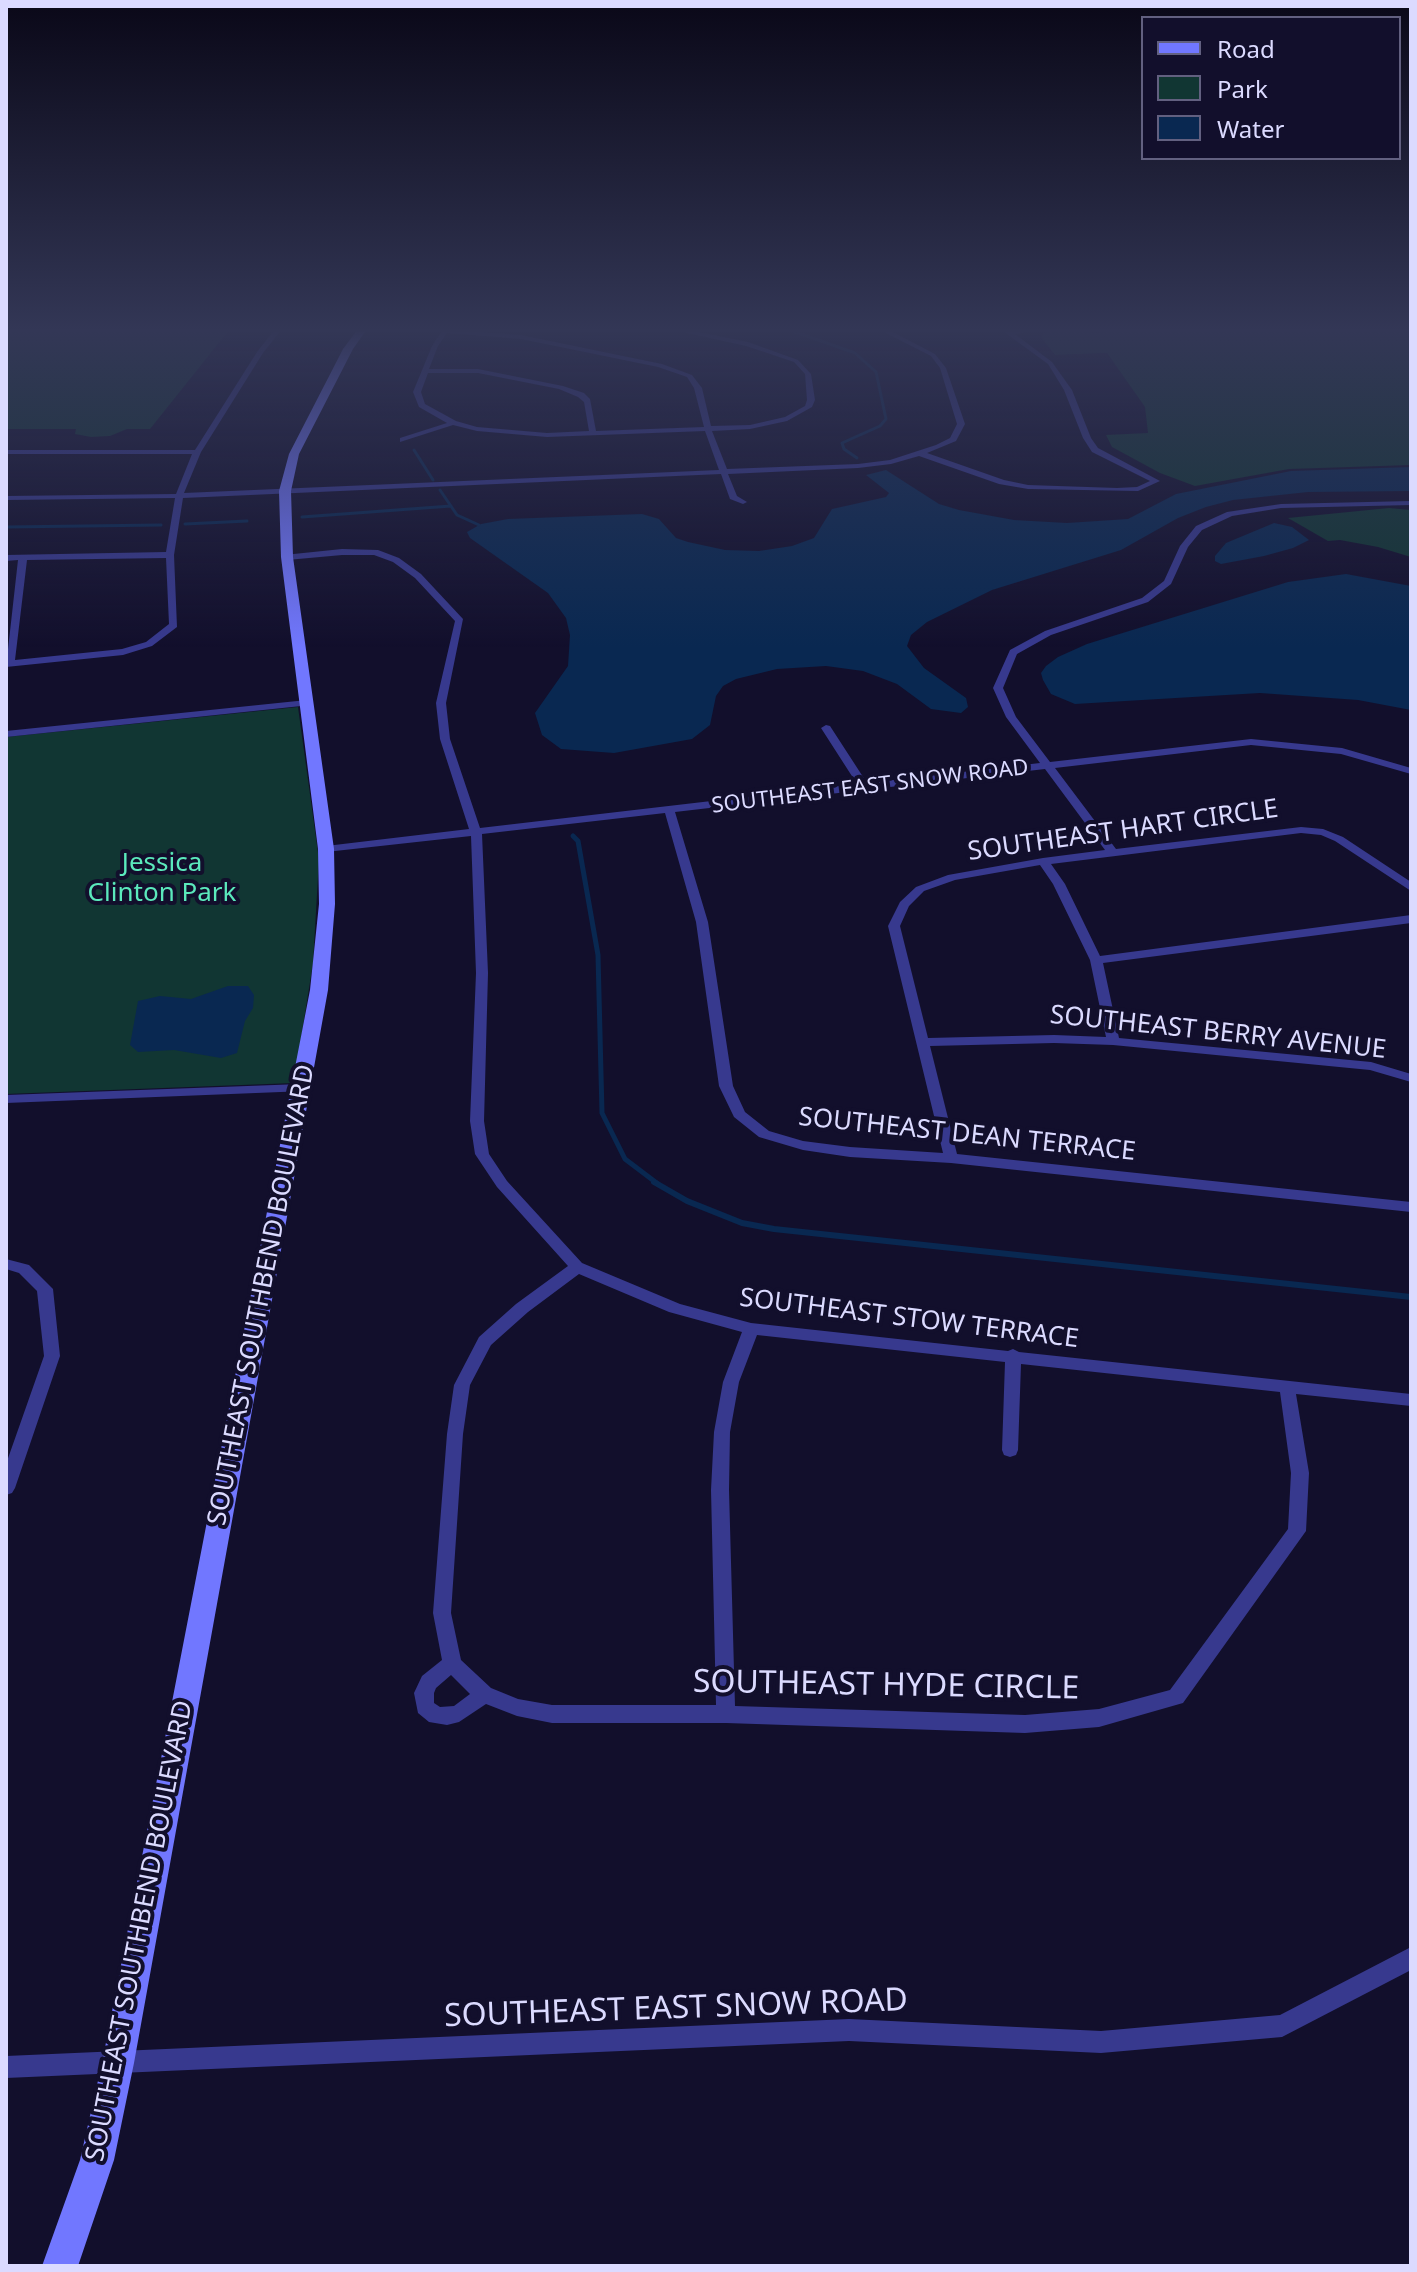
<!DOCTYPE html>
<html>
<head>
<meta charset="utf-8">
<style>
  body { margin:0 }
  #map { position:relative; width:1417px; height:2272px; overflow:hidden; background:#120f2c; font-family:"Noto Sans",sans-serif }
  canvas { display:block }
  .frame { position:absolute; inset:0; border:8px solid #dbdaff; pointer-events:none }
  .legend { position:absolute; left:1141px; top:16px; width:260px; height:144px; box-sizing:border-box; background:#120f2c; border:2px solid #626080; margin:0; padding:10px 14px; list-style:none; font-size:24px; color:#dbdaff }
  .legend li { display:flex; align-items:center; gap:16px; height:40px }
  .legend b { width:40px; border:2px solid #626080 }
</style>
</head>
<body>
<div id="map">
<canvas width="1417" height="2272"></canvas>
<div class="frame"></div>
<ul class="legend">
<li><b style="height:10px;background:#7177ff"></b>Road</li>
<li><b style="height:22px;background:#113633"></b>Park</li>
<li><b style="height:22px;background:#092851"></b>Water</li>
</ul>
</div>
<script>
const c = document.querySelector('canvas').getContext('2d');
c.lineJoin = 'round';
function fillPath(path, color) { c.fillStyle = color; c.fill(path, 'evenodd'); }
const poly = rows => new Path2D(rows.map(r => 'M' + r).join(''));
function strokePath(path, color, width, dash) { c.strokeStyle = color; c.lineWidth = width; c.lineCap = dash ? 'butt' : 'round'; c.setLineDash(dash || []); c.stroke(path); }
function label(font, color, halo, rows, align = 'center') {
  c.font = font + ' "Noto Sans",sans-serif'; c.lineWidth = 8; c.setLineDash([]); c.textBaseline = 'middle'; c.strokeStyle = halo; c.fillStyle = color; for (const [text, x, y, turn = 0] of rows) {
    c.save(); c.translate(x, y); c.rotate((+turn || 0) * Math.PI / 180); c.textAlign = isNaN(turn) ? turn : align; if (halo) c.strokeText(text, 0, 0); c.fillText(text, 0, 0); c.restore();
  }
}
fillPath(poly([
  [6,329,230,329,150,429,127,429,110,436,91,437,75,434,76,429,6,429],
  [1098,329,1411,329,1411,465,1289,469,1195,486,1160,473,1112,447,1106,435,1148,433,1145,407,1107,353,1055,355,1041,337,1045,332,1063,330,1100,333],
  [1389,508,1411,510,1411,557,1378,547,1340,540,1328,541,1288,518],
  [298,707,319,860,313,963,294,1083,6,1094,6,737]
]), '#113633');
fillPath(poly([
  [1411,467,1411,491,1308,492,1233,500,1206,507,1178,518,1121,550,992,590,927,622,911,635,907,646,924,668,966,698,968,707,961,713,931,709,897,684,863,671,826,666,777,669,736,679,723,686,716,696,710,725,692,739,614,753,561,749,542,735,535,713,568,666,570,635,566,618,548,593,470,538,467,532,481,524,508,519,642,514,659,519,676,538,688,542,725,550,759,551,792,546,814,538,832,509,886,497,889,493,866,475,886,470,939,504,959,510,1014,520,1067,523,1128,519,1176,494,1291,471],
  [1274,523,1292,527,1309,540,1293,548,1264,556,1221,564,1215,561,1215,556,1226,543],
  [1346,574,1411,586,1411,710,1358,700,1260,693,1075,704,1051,694,1043,680,1041,673,1046,666,1058,657,1087,644,1288,582],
  [228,986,248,986,254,995,253,1008,245,1021,237,1053,221,1058,174,1050,138,1052,130,1045,138,1001,160,996,191,999]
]), '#092851');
strokePath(poly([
  [787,329,855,353,876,372,886,419,880,426,842,443,844,449,857,458],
  [414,450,433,480],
  [440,490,457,515,479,525],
  [302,517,451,506],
  [185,524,247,521],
  [6,527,161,525]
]), '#092851', 3);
strokePath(poly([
  [573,836,578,841,598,955,602,1113,625,1159,658,1184]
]), '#092851', 5);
strokePath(poly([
  [654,1182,687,1201,742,1223,774,1229,1411,1297]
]), '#092851', 6);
fillPath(poly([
  [275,329,282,329,263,353,201,452,184,493,719,470,705,431,547,437,477,431,453,425,400,442,400,438,447,423,419,407,413,392,432,346,443,329,521,335,662,364,692,375,702,388,711,426,750,425,785,417,805,406,807,400,805,374,794,362,746,346,669,329,684,329,748,342,798,360,811,374,815,400,812,407,787,421,750,429,712,431,727,469,858,464,890,460,936,445,950,438,957,424,940,368,931,356,878,329,887,329,935,354,946,368,965,424,956,441,927,453,1004,480,1028,485,1117,488,1137,487,1150,481,1092,452,1083,438,1064,390,1048,364,1000,329,1040,329,1015,334,1052,362,1072,390,1091,438,1098,448,1160,481,1138,491,1028,489,999,484,919,456,891,464,858,468,728,474,737,496,747,502,743,504,730,499,721,474,183,498,174,555,177,627,152,646,123,655,6,667,18,560,6,561,6,555,166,552,175,498,6,500,6,496,176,494,192,454,6,454,6,450,195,450,257,352,275,329],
  [447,333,521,339,658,367,687,377,694,388,704,427,596,431,590,399,584,393,563,386,478,369,429,369,438,346,447,333],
  [428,373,478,373,559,389,578,397,584,402,589,431,547,433,477,427,456,421,425,404,421,392,428,373],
  [166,558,169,624,146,642,122,649,15,660,27,560,166,558],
  [1411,501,1411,505,1281,508,1232,516,1202,530,1188,547,1171,584,1148,602,1051,635,1017,654,1003,688,1016,717,1050,762,1251,739,1342,748,1411,768,1411,774,1341,754,1251,745,1055,768,1116,849,1301,827,1323,829,1343,837,1411,882,1411,891,1335,841,1321,835,1301,833,1051,864,1065,884,1100,956,1411,915,1411,923,1103,963,1119,1038,1371,1062,1411,1074,1411,1082,1370,1070,1113,1045,1054,1043,930,1046,957,1154,1411,1202,1411,1212,951,1163,850,1157,803,1150,759,1137,734,1117,719,1086,696,922,665,813,482,834,488,973,484,1121,489,1154,507,1181,582,1263,680,1304,751,1323,1008,1351,1013,1349,1019,1352,1411,1394,1411,1406,1296,1394,1309,1473,1306,1531,1183,1703,1099,1727,1025,1733,726,1723,552,1723,517,1716,486,1704,459,1722,447,1725,429,1722,418,1713,414,1693,422,1676,442,1660,433,1613,447,1434,454,1385,479,1337,516,1304,568,1266,497,1187,475,1154,470,1121,476,973,471,836,326,852,320,849,326,846,469,829,440,739,436,703,455,621,415,578,393,562,374,555,342,555,287,560,283,557,284,555,342,549,378,550,399,558,421,574,463,619,446,703,450,739,480,828,857,784,821,728,826,725,830,726,867,783,1040,763,1006,717,993,688,1010,650,1045,631,1142,598,1164,581,1180,546,1196,526,1227,512,1281,504,1411,501],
  [1045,769,1105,850,1043,858,948,875,916,887,900,902,888,926,943,1153,850,1147,803,1141,769,1131,745,1112,733,1086,708,922,675,812,1045,769],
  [1040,865,1053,884,1090,960,1106,1037,1054,1035,928,1038,900,926,909,906,924,891,955,880,1040,865],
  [579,1274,669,1312,742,1332,723,1382,714,1432,711,1490,716,1705,552,1705,518,1699,491,1688,461,1660,451,1613,463,1434,470,1385,491,1345,528,1312,579,1274],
  [757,1335,1005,1362,1002,1450,1004,1455,1010,1457,1016,1455,1018,1450,1021,1364,1280,1392,1291,1473,1288,1529,1170,1690,1099,1709,1025,1715,735,1706,729,1490,730,1432,739,1382,757,1335],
  [451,1675,470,1694,454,1706,440,1707,434,1703,434,1693,436,1688,451,1675],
  [307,700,311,701,311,705,6,737,6,731,307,700],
  [301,1084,308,1088,306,1091,6,1103,6,1095,301,1084],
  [6,1259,29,1265,53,1289,60,1356,15,1488,12,1493,6,1495,6,1464,44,1356,37,1291,19,1273,6,1269,6,1259],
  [1411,1947,1411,1970,1282,2037,1101,2053,849,2041,6,2078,6,2056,849,2019,1101,2031,1280,2015,1411,1947]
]), '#37398e');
fillPath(poly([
  [358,329,367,329,353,349,299,454,291,491,293,557,334,849,335,904,328,990,134,2063,114,2160,78,2266,42,2266,80,2160,102,2063,310,990,319,904,318,849,281,557,279,491,289,454,343,349,358,329]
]), '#7177ff');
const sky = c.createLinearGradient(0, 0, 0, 648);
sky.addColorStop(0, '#0a0818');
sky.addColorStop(0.51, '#333756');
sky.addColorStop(1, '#33375600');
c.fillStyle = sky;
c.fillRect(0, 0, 1417, 648);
label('22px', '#dbdaff', '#120f2c', [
  ["SOUTHEAST EAST SNOW ROAD",870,787,-7]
]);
label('26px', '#dbdaff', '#120f2c', [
  ["SOUTHEAST HART CIRCLE",1123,831,-8],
  ["SOUTHEAST BERRY AVENUE",1218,1033,6],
  ["SOUTHEAST DEAN TERRACE",967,1135,6],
  ["SOUTHEAST SOUTHBEND BOULEVARD",262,1295,-79],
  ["SOUTHEAST STOW TERRACE",909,1319,7],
  ["SOUTHEAST SOUTHBEND BOULEVARD",140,1931,-79]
]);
label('26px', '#5be9bc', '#120f2c', [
  ["Jessica",162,864],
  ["Clinton Park",162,894]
]);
label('32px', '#dbdaff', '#120f2c', [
  ["SOUTHEAST HYDE CIRCLE",886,1686,1],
  ["SOUTHEAST EAST SNOW ROAD",676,2009,-2]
]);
</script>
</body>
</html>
